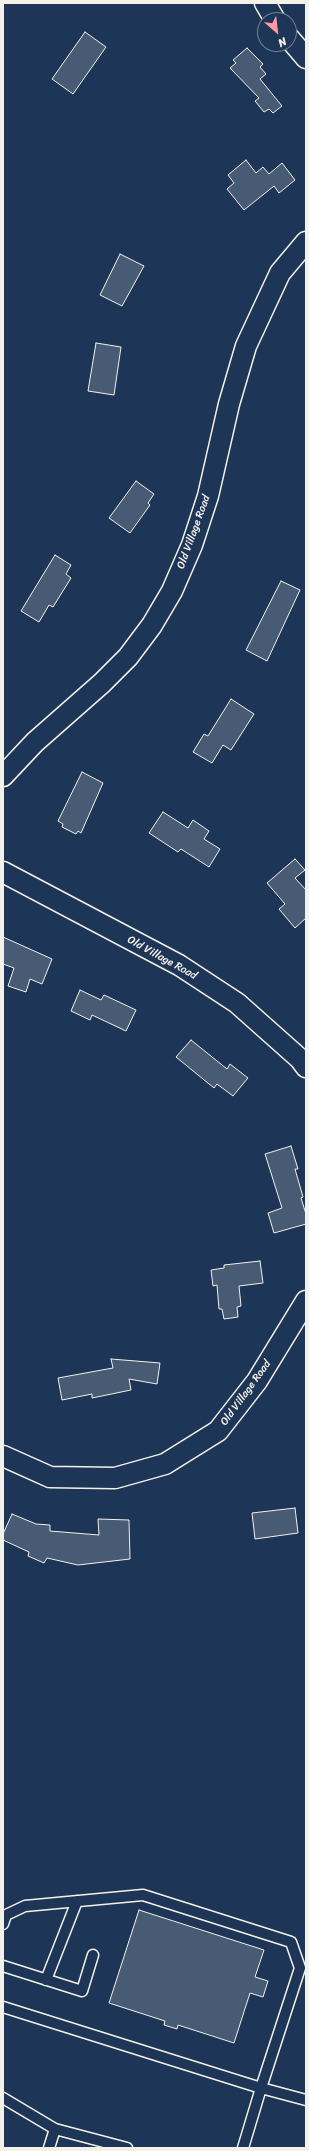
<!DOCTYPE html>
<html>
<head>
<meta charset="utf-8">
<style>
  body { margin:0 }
  #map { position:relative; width:309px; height:2151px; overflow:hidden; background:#1d3557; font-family:Sriracha,sans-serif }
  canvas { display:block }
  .frame { position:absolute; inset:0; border:4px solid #f4f1e8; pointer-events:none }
  .north { position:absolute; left:257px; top:12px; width:40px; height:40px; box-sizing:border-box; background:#1d3557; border:1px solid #738091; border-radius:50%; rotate:152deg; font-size:11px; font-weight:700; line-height:16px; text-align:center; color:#f4f1e8 }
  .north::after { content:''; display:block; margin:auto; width:14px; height:18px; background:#ff9aa2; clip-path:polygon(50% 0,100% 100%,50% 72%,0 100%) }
</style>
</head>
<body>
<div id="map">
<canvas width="309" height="2151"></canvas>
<div class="frame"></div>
<div class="north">N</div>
</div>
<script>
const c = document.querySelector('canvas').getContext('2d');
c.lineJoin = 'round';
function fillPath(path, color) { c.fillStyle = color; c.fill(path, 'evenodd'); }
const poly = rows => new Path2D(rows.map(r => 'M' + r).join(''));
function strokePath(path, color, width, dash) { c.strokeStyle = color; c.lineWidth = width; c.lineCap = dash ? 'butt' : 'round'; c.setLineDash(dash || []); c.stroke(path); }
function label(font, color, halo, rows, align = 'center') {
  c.font = font + ' Sriracha,sans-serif'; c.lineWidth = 3; c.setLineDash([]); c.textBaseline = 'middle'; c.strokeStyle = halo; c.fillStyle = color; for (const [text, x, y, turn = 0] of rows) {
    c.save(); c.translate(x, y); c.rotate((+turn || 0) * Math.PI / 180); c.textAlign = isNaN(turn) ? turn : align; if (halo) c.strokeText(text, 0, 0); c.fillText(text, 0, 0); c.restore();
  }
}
const building = poly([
  [85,32,106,47,73,94,52,79,85,32],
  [247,48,263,64,260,67,266,74,260,79,282,106,273,113,269,109,264,112,255,101,259,98,230,68,236,63,233,60,247,48],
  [246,160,256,173,263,167,269,174,282,163,295,180,279,193,274,186,244,210,227,189,234,183,228,175,246,160],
  [120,254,144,266,122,306,100,295,120,254],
  [96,343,121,347,114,395,88,391,96,343],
  [136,481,154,494,148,503,150,505,130,533,109,518,136,481],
  [55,555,71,565,66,574,71,578,53,607,49,605,39,622,21,611,55,555],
  [281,581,300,590,267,661,246,650,281,581],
  [231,699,254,714,231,750,223,745,212,763,193,752,204,734,208,736,231,699],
  [82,772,103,783,81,833,78,831,76,834,62,827,63,824,58,821,82,772],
  [163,812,188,828,193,820,209,831,204,839,220,849,209,867,181,849,178,852,149,833,163,812],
  [295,859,305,870,295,878,306,890,306,918,295,928,279,909,285,904,267,883,295,859],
  [3,937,52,959,42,984,30,979,26,992,8,986,14,968,3,964,3,937],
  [80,990,101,1000,104,995,136,1010,126,1031,92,1015,90,1020,71,1011,80,990],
  [191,1040,227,1069,230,1064,248,1078,233,1096,217,1084,214,1088,176,1057,191,1040],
  [291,1146,298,1169,295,1169,303,1197,301,1198,306,1214,306,1224,274,1233,268,1213,282,1208,265,1154,291,1146],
  [260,1261,263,1283,239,1286,241,1306,237,1307,238,1317,224,1319,222,1309,219,1309,217,1285,213,1286,211,1270,224,1268,224,1265,260,1261],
  [111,1359,160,1363,157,1384,129,1379,131,1390,92,1398,92,1394,62,1400,58,1378,113,1368,111,1359],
  [295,1508,298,1533,255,1539,252,1513,295,1508],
  [12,1514,36,1524,50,1525,50,1531,99,1535,98,1519,129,1520,130,1559,78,1565,47,1558,44,1563,28,1556,29,1552,3,1540,3,1534,12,1514],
  [139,1910,264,1950,255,1977,268,1981,263,1997,250,1993,234,2043,178,2025,177,2029,164,2025,165,2021,109,2003,139,1910]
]);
fillPath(building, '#485b74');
strokePath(building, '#f4f1e8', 1);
const service = poly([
  [3,1924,6,1915,25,1906,143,1895,291,1942,300,1968,261,2088,3,2007],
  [3,1966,82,1991,93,1955],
  [46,1980,77,1901],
  [3,2098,55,2129,127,2148],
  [49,2148,55,2129],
  [243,2148,261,2088,306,2100]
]);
const minor = poly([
  [265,3,275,20],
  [289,38,306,58],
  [3,776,35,742,102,683,128,657,152,625,172,591,192,545,208,496,229,404,246,346,280,273,306,242],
  [3,872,179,965,237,1003,300,1059,306,1067],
  [3,1456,50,1477,115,1478,165,1464,218,1431,257,1381,306,1301]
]);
strokePath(service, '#f4f1e8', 13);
strokePath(minor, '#f4f1e8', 23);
strokePath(service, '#1d3557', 10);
strokePath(minor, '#1d3557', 20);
label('11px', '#f4f1e8', '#1d3557', [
  ["Old Village Road",194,532,-70],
  ["Old Village Road",162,958,29],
  ["Old Village Road",246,1393,-54]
]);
</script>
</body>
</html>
